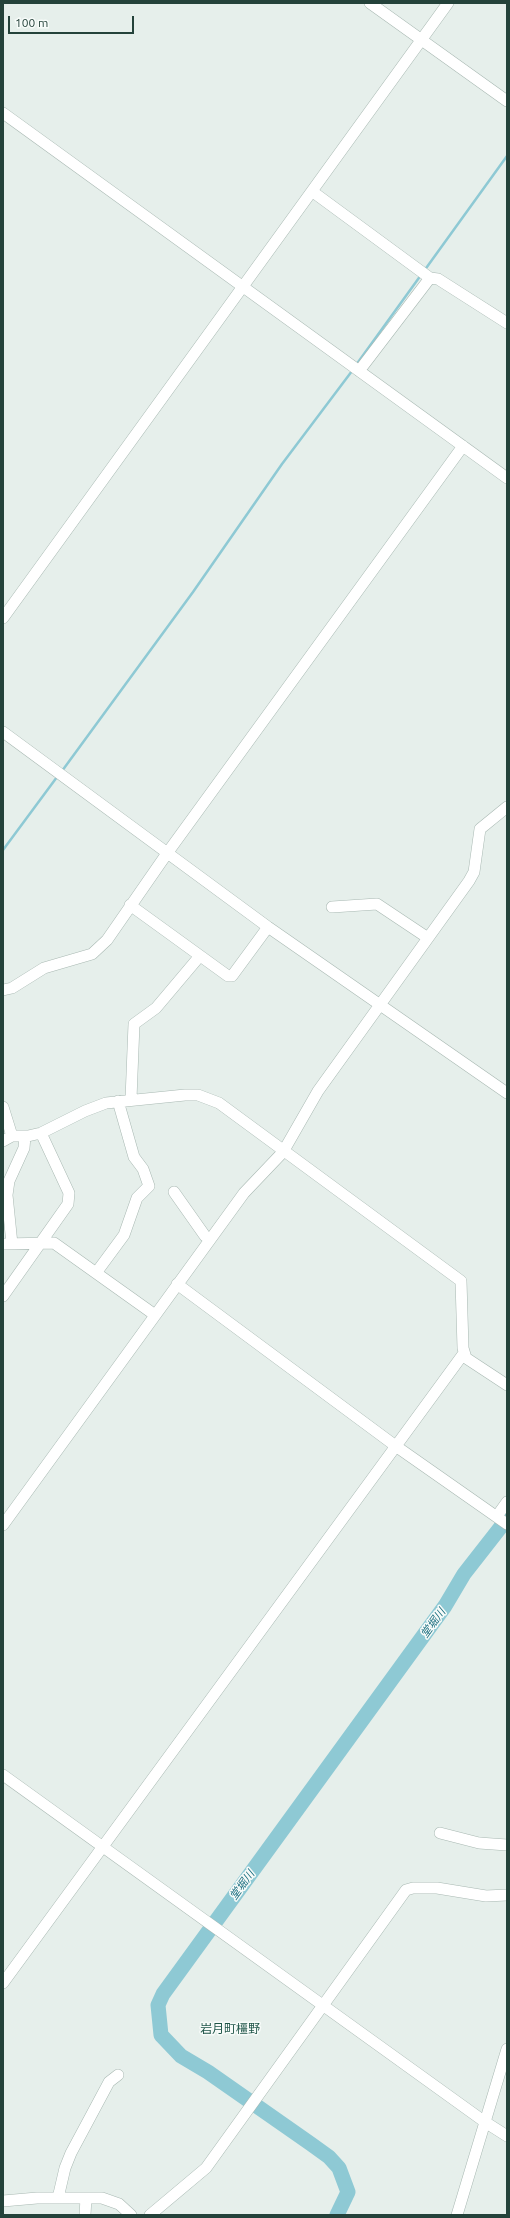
<!DOCTYPE html>
<html>
<head>
<meta charset="utf-8">
<style>
  body { margin:0 }
  #map { position:relative; width:510px; height:2218px; overflow:hidden; background:#e6efeb; font-family:Ubuntu,sans-serif }
  canvas { display:block }
  .frame { position:absolute; inset:0; border:4px solid #24423a; pointer-events:none }
  .scale { position:absolute; left:8px; top:16px; width:126px; height:18px; box-sizing:border-box; border:2px solid #24423a; border-top:0; padding-left:5px; font-size:12px; line-height:14px; white-space:nowrap; color:#24423a; -webkit-text-stroke:3px #f7fbf9; paint-order:stroke }
</style>
</head>
<body>
<div id="map">
<canvas width="510" height="2218"></canvas>
<div class="frame"></div>
<div class="scale">100 m</div>
</div>
<script>
const c = document.querySelector('canvas').getContext('2d');
c.lineJoin = 'round';
const poly = rows => new Path2D(rows.map(r => 'M' + r).join(''));
function strokePath(path, color, width, dash) { c.strokeStyle = color; c.lineWidth = width; c.lineCap = dash ? 'butt' : 'round'; c.setLineDash(dash || []); c.stroke(path); }
function label(font, color, halo, rows, align = 'center') {
  c.font = font + ' Ubuntu,"Noto Sans JP",sans-serif'; c.lineWidth = 3; c.setLineDash([]); c.textBaseline = 'middle'; c.strokeStyle = halo; c.fillStyle = color; for (const [text, x, y, turn = 0] of rows) {
    c.save(); c.translate(x, y); c.rotate((+turn || 0) * Math.PI / 180); c.textAlign = isNaN(turn) ? turn : align; if (halo) c.strokeText(text, 0, 0); c.fillText(text, 0, 0); c.restore();
  }
}
strokePath(poly([
  [424,271,507,156],
  [356,365,421,275],
  [62,771,193,592,282,464,352,371],
  [3,850,57,777]
]), '#8ec9d4', 2.5);
strokePath(poly([
  [337,2215,348,2192,339,2168,329,2157,311,2144,208,2072,181,2056,161,2035,158,2005,163,1994,445,1606,464,1574,507,1519]
]), '#8ec9d4', 15);
const minor = poly([
  [370,3,507,101],
  [3,113,507,478],
  [313,192,430,278,438,279,507,323],
  [359,371,430,278],
  [3,618,448,3],
  [3,732,268,927,507,1093],
  [130,905,228,976,232,976,268,927],
  [332,907,377,904,428,938],
  [3,990,12,988,44,968,92,954,107,940,168,852,463,446],
  [131,1099,134,1024,156,1008,199,957],
  [3,1107,12,1136],
  [3,1141,12,1136,28,1136,41,1133,85,1111,106,1103,185,1095,198,1095,219,1103,461,1281,463,1348,466,1358,507,1385],
  [174,1192,205,1236,210,1239],
  [3,1244,54,1243,155,1315],
  [12,1244,7,1195,9,1181,24,1148,25,1136],
  [96,1273,124,1235,137,1198,149,1186,143,1169,134,1157,118,1101],
  [177,1284,397,1447,507,1524],
  [3,1296,68,1204,69,1193,41,1133],
  [497,1516,507,1502],
  [3,1525,244,1193,283,1152,318,1091,469,881,474,872,480,829,507,807],
  [3,1775,485,2122,507,2136],
  [440,1833,479,1843,507,1845],
  [3,1983,464,1353],
  [58,2198,65,2168,71,2153,109,2082,118,2075],
  [3,2201,37,2198,102,2198,119,2204,131,2215],
  [85,2215,86,2198],
  [150,2215,206,2168,406,1890,413,1888,437,1888,486,1896,507,1895],
  [457,2215,507,2049]
]);
strokePath(minor, '#a8b8b2', 12);
strokePath(minor, '#fff', 11);
label('italic 11px', '#1c6f80', '#f7fbf9', [
  ["堂堀川",433,1623,-54],
  ["堂堀川",242,1885,-54]
]);
label('12px', '#1f5548', '#f7fbf9', [
  ["岩月町橿野",230,2029]
]);
</script>
</body>
</html>
